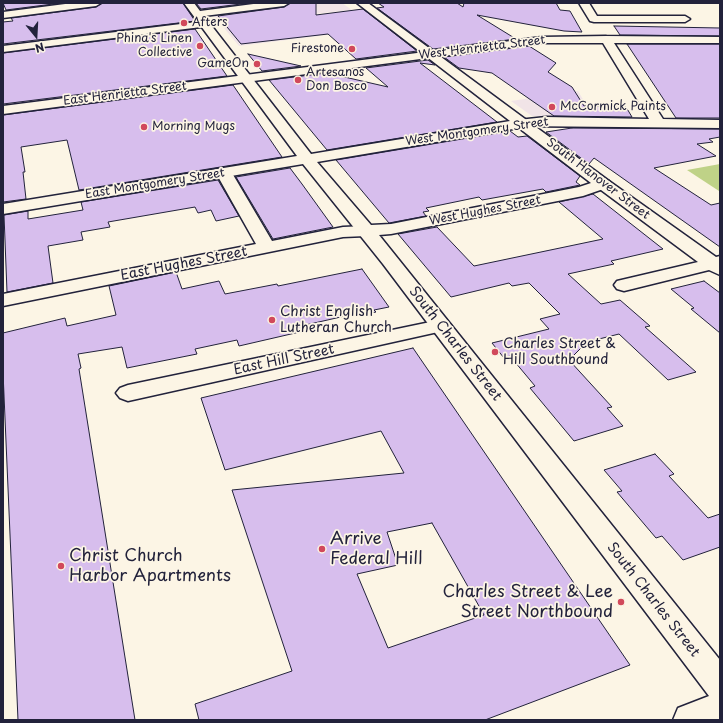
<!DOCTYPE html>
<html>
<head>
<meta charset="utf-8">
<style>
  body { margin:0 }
  #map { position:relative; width:723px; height:723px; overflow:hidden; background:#fcf5e5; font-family:"Playpen Sans",sans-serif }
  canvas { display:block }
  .frame { position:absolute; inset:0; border:4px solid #22223b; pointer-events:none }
  .north { position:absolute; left:16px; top:16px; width:40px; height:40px; -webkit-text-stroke:3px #fcf5e5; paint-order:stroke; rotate:162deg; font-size:11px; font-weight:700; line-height:16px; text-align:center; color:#22223b }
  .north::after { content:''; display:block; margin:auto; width:14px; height:18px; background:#22223b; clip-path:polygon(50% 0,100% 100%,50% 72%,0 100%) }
</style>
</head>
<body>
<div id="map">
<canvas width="723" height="723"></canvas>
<div class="frame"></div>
<div class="north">N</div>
</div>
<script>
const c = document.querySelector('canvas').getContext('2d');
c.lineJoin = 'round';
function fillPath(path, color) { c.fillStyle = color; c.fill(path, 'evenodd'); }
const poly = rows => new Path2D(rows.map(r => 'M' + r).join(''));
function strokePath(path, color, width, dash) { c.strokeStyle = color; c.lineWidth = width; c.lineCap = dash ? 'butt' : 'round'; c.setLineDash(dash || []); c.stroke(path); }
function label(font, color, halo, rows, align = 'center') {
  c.font = font + ' "Playpen Sans",sans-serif'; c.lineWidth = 3.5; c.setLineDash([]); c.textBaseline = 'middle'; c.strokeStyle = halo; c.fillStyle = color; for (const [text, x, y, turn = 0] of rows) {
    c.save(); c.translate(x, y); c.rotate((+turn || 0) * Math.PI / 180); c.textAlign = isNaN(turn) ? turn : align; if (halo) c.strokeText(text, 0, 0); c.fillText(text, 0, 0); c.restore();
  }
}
fillPath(poly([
  [315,3,342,3,352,10,304,15,327,35,239,46,214,16],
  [578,91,594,118,532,116,511,101]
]), '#f1e4e7');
fillPath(poly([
  [720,164,719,191,687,170]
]), '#bfd287');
const building = poly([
  [3,3,61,3,6,10,3,3],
  [102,3,183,3,195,21,3,44,3,22,13,21,11,18,96,7,102,3],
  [196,3,249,3,201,9,196,3],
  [290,3,316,3,316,15,363,9,417,51,356,59,328,34,241,44,218,16,284,7,290,3],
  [378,3,457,3,463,7,464,3,556,3,560,10,570,11,582,32,564,31,477,15,516,39,433,49,377,8,384,7,378,3],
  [614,26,720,28,720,36,620,35,614,26],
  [195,29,227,76,3,104,3,53,195,29],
  [627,44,720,44,720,118,676,118,627,44],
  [529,46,556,63,548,72,572,87,584,106,626,107,632,117,554,116,492,73,459,68,444,57,529,46],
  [248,54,301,66,262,71,248,54],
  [428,60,435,65,420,63,497,122,327,150,269,80,327,73,388,87,366,68,428,60],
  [233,85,282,157,79,190,67,140,21,147,25,172,23,172,26,199,3,202,3,115,233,85],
  [572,128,720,129,720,137,709,139,713,142,697,144,716,156,654,168,711,205,720,203,720,247,594,158,589,164,546,132,572,128],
  [510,131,518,137,527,136,580,176,576,182,580,185,546,192,543,189,482,200,479,197,426,208,429,211,423,212,426,216,389,223,336,160,510,131],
  [290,168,302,184,333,227,273,239,236,177,290,168],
  [218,180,239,216,216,221,211,210,198,213,195,207,108,222,110,227,81,232,83,240,48,246,53,283,7,292,4,215,28,211,28,219,83,210,81,202,218,180],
  [593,194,663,249,611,261,614,264,568,274,601,304,620,300,650,326,645,327,696,372,668,380,619,334,587,342,569,360,612,407,607,408,623,426,574,441,530,388,535,386,510,356,504,358,492,343,549,329,540,319,560,314,529,283,512,286,509,283,451,297,398,234,437,227,474,266,603,239,559,202,593,194],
  [362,269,389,307,374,310,376,312,355,316,354,314,301,326,304,331,239,346,237,340,195,349,197,354,127,368,122,347,78,354,81,368,79,369,135,720,18,720,3,372,3,333,65,318,67,326,116,315,109,286,176,272,182,289,219,281,225,294,277,284,278,286,362,269],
  [704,281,720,293,720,333,691,309,694,308,671,289,704,281],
  [413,348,630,665,485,720,199,720,195,704,292,671,232,490,404,473,381,431,225,470,201,398,413,348],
  [432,523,484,615,388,648,357,574,398,565,387,532,432,523],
  [655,454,674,474,669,476,708,518,720,514,720,547,683,560,662,536,656,538,617,492,622,491,604,470,655,454]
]);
fillPath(building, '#d7beed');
strokePath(building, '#22223b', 1);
const street = poly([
  [73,3,101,3,96,6,3,18,3,12,73,3],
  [579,3,589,3,597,16,685,16,690,19,685,22,594,22,590,21,579,3],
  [205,21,209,22,210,24,209,26,3,52,3,46,205,21],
  [606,36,720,37,720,43,614,43,663,119,720,120,720,128,518,126,516,123,518,120,546,117,649,119,603,43,542,43,3,114,3,106,542,37,606,36],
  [224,168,230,170,232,173,272,241,343,227,366,226,372,227,375,231,372,235,366,236,343,237,3,306,3,294,256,244,216,173,218,170,224,168],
  [603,179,609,181,716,257,720,256,720,275,709,270,624,291,617,289,614,285,617,281,698,262,597,187,595,184,597,181,603,179],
  [440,320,447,322,450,326,447,330,128,401,120,398,116,393,120,388,128,385,440,320]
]);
const secondary = poly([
  [184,3,194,3,200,11,261,3,289,3,284,6,204,16,311,154,510,121,357,3,368,3,609,181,611,184,609,187,583,196,391,234,379,235,720,660,720,720,673,720,678,708,709,696,383,264,303,164,3,214,3,204,297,156,184,3],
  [519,128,591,183,579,187,391,224,371,225,317,162,519,128]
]);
strokePath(street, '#22223b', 3);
strokePath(secondary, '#22223b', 3);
fillPath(street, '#fcf5e5');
fillPath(secondary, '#fcf5e5');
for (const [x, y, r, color] of [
  [184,23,4,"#d1495b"],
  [200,46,4,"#d1495b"],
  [352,49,4,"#d1495b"],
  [257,64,4,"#d1495b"],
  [298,80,4,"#d1495b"],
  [552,107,4,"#d1495b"],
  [144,127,4,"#d1495b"],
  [272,320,4,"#d1495b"],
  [495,352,4,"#d1495b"],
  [322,549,4,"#d1495b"],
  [61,566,4,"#d1495b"],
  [621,602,4,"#d1495b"]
]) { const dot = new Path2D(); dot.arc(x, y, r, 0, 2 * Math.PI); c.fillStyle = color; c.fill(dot); strokePath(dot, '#fcf5e5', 1.5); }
label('12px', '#22223b', '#fcf5e5', [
  ["Afters",192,23],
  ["Phina's Linen",192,39,"right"],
  ["Collective",192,53,"right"],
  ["Firestone",344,49,"right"],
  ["GameOn",249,64,"right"],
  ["Artesanos",306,73],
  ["Don Bosco",306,87],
  ["McCormick Paints",560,107],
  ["Morning Mugs",152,127]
], 'left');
label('12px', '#22223b', '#fcf5e5', [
  ["West Henrietta Street",482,48,-7],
  ["East Henrietta Street",125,94,-7],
  ["West Montgomery Street",477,132,-8],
  ["South Hanover Street",598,179,37],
  ["East Montgomery Street",155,184,-9],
  ["West Hughes Street",485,211,-11]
]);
label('14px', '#22223b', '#fcf5e5', [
  ["East Hughes Street",184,264,-11],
  ["South Charles Street",455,344,52],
  ["East Hill Street",284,360,-12],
  ["South Charles Street",653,600,52]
]);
label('14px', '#22223b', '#fcf5e5', [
  ["Christ English",280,312],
  ["Lutheran Church",280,328],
  ["Charles Street &",503,344],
  ["Hill Southbound",503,360]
], 'left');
label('17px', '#22223b', '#fcf5e5', [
  ["Arrive",330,539],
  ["Federal Hill",330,559],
  ["Christ Church",69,556],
  ["Harbor Apartments",69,576],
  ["Charles Street & Lee",613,592,"right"],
  ["Street Northbound",613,612,"right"]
], 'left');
</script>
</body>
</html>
